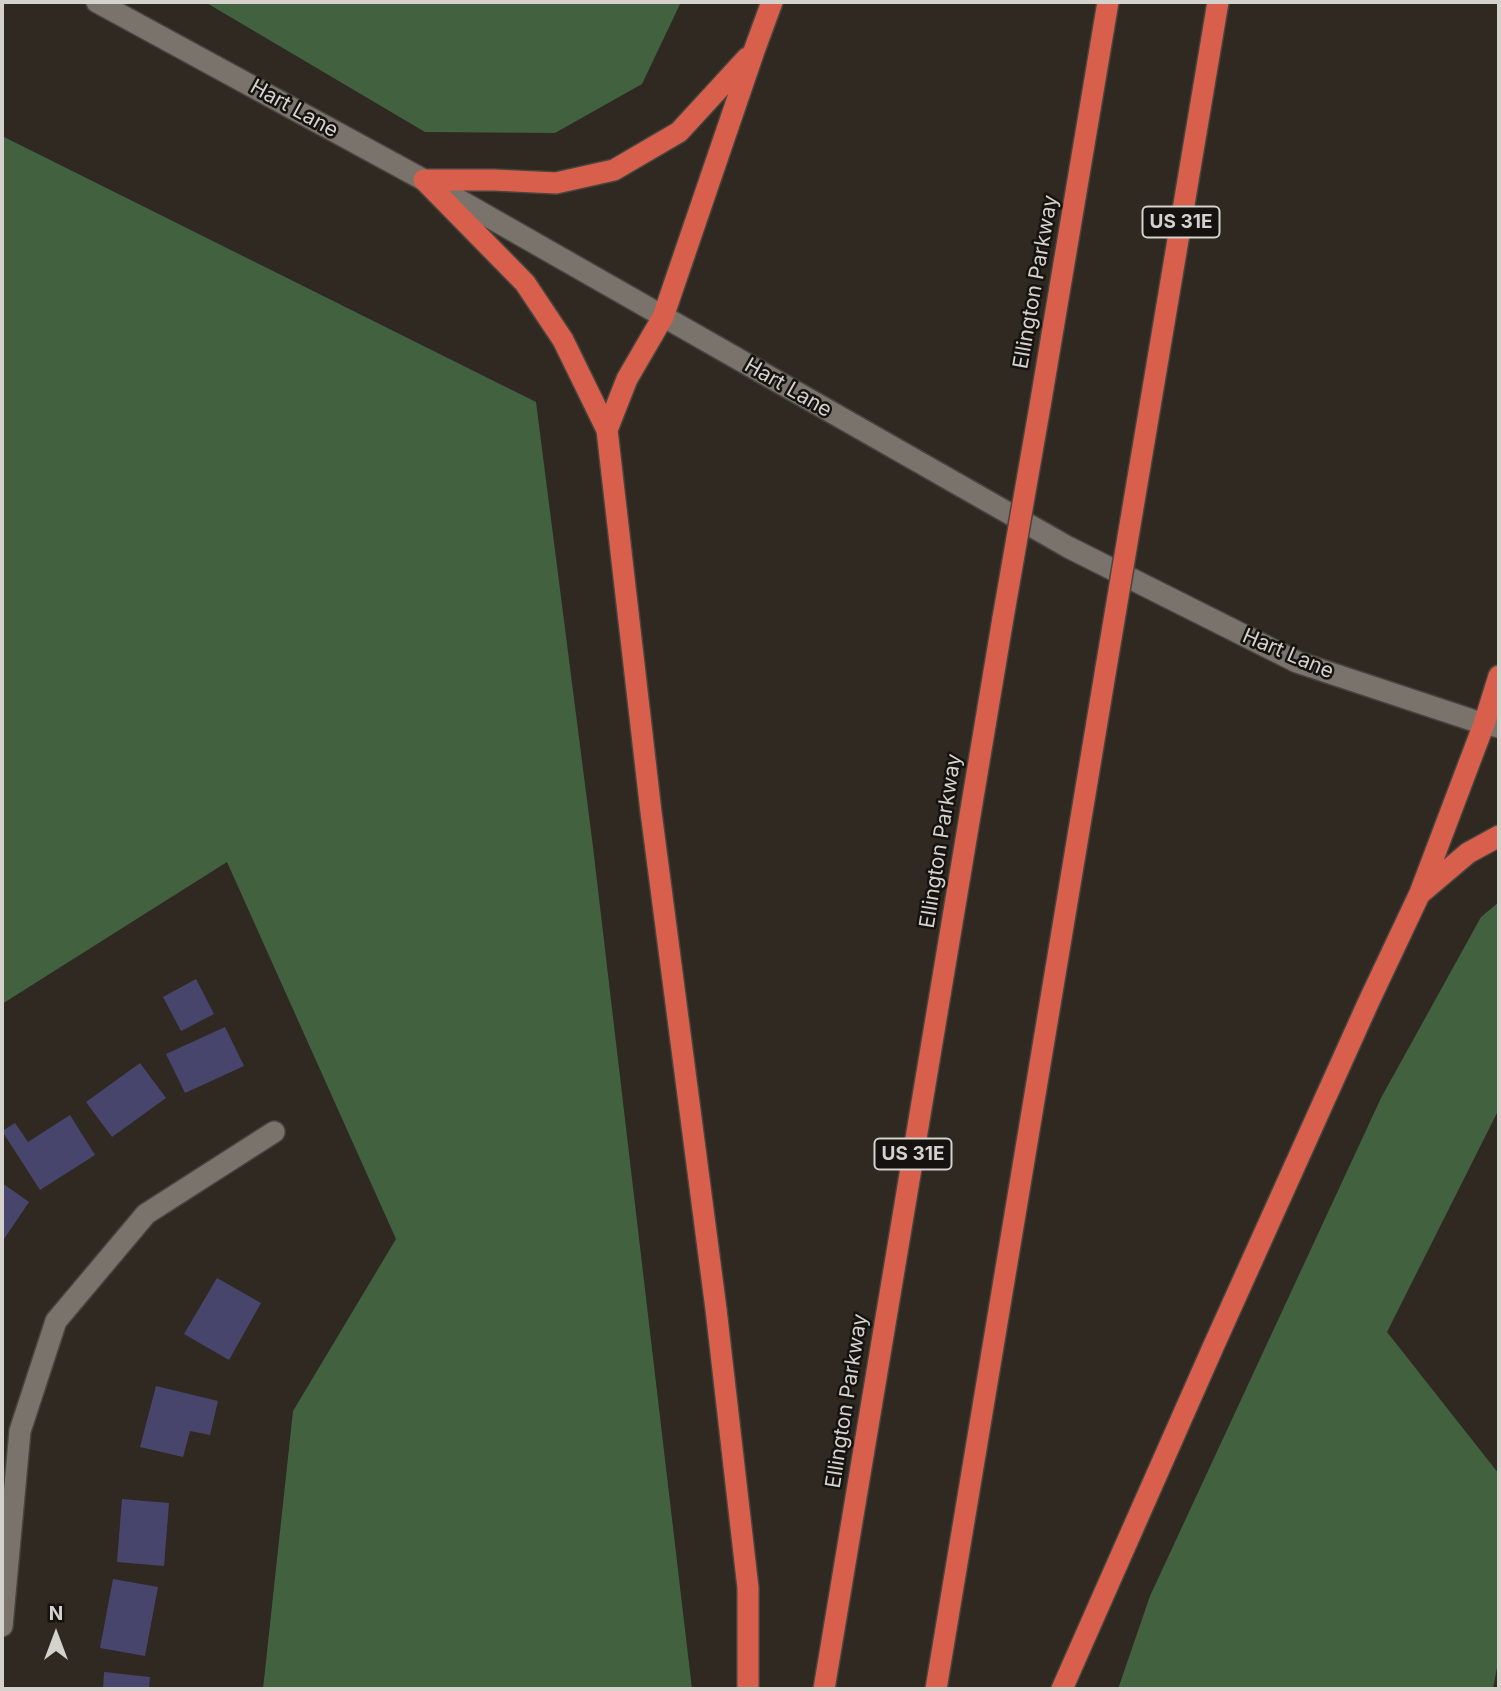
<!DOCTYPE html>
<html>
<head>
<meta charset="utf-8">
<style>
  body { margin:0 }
  #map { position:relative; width:1501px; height:1691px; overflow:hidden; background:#2f2922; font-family:Inter,sans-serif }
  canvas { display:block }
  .frame { position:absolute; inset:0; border:4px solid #d5d1cd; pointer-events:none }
  .north { position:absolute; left:21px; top:1600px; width:70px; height:70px; -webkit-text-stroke:5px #15120f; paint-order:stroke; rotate:0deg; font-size:19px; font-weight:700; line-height:28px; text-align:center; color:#d5d1cd }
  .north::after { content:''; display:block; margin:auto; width:24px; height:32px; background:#d5d1cd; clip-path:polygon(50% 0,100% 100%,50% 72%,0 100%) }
</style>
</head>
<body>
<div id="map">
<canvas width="1501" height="1691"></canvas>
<div class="frame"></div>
<div class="north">N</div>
</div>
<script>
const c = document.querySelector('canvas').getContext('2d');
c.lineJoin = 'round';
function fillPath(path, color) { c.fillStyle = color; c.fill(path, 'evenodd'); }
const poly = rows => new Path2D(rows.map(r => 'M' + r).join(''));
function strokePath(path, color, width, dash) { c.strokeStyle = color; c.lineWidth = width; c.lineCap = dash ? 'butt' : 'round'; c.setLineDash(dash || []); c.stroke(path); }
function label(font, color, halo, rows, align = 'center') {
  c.font = font + ' Inter,sans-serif'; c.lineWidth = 5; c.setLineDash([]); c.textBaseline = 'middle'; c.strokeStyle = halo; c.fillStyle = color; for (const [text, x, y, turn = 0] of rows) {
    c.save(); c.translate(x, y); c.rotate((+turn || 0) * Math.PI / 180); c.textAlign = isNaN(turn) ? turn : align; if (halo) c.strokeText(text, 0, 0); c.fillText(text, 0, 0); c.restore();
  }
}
fillPath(poly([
  [205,2,681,2,642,84,555,133,425,132],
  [2,136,536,402,593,847,692,1689,263,1689,293,1411,396,1239,227,862,2,1004],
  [1499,902,1499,1109,1387,1332,1499,1474,1499,1657,1493,1689,1118,1689,1150,1596,1381,1098,1481,917]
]), '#41613f');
fillPath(poly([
  [196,979,214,1014,181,1031,163,997],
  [225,1027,244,1066,185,1093,166,1054],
  [140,1063,166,1098,112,1137,86,1102],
  [70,1115,95,1155,40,1190,2,1131,15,1123,28,1142],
  [2,1183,29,1202,2,1242],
  [217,1278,261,1303,229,1360,184,1334],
  [156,1386,218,1401,210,1435,190,1431,183,1457,140,1447],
  [122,1499,169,1503,164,1566,117,1562],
  [113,1579,158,1587,145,1656,100,1648],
  [104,1672,150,1677,149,1689,103,1689]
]), '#48456d');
const street = poly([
  [2,1626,20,1431,56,1321,146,1214,274,1132]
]);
const secondary = poly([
  [97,2,424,180,1068,547,1297,662,1484,724,1499,727]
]);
const highway = poly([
  [424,180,494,180,556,183,614,170,679,132,747,58],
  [424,180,525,283,563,340,607,430],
  [1040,406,1108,2],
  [1144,442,1218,2],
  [1422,892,1468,853,1499,836],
  [748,1689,748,1588,716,1309,651,812,607,430,627,379,663,317,754,51,772,2],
  [824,1689,1003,618],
  [936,1689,1106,668],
  [1062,1689,1214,1345,1369,1001,1420,893,1484,724,1499,676]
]);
strokePath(street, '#48443e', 24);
strokePath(secondary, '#48443e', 24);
strokePath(highway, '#48443e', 24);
strokePath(street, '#79736b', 21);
strokePath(secondary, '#79736b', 21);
strokePath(highway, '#d85f4b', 21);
const highwayBridge = poly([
  [1003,618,1040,406],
  [1106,668,1144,442]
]);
strokePath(highwayBridge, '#48443e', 24, []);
strokePath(highwayBridge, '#d85f4b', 21);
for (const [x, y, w] of [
  [1181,222,77],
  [913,1154,77]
]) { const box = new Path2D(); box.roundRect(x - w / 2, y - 15.5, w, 31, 5); c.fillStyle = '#15120f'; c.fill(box); strokePath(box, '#d5d1cd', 2); }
label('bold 19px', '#d5d1cd', null, [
  ["US 31E",1181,222],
  ["US 31E",913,1154]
]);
label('21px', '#d5d1cd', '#15120f', [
  ["Hart Lane",294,109,29],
  ["Ellington Parkway",1036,282,-80],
  ["Hart Lane",788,388,30],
  ["Hart Lane",1288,654,23],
  ["Ellington Parkway",941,841,-81],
  ["Ellington Parkway",847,1401,-81]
]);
</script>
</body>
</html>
